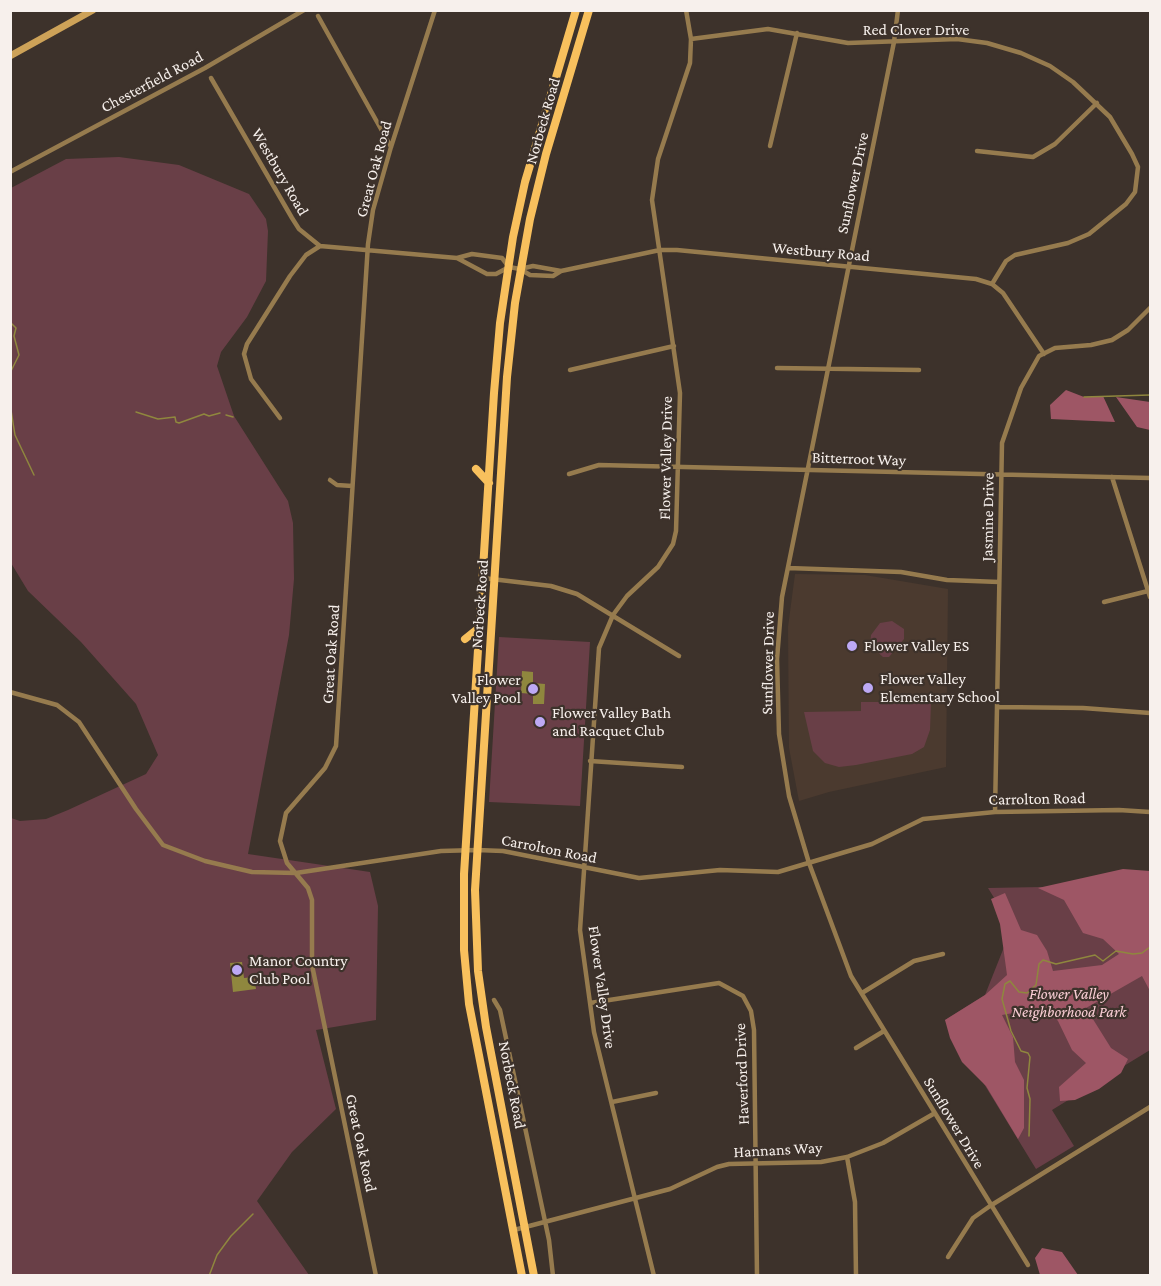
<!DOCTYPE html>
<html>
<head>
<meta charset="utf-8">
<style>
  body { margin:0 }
  #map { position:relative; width:1161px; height:1286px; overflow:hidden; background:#3d322b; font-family:"Crimson Pro",serif }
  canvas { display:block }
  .frame { position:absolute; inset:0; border:12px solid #f7f0ec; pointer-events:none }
</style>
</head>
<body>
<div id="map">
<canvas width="1161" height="1286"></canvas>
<div class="frame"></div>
</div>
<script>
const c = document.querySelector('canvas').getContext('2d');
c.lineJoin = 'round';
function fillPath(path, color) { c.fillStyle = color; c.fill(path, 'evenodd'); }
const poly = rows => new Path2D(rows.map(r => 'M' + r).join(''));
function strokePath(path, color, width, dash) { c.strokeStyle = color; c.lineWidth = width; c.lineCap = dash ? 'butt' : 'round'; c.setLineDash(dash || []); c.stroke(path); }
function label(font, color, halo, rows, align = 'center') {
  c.font = font + ' "Crimson Pro",serif'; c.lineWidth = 4.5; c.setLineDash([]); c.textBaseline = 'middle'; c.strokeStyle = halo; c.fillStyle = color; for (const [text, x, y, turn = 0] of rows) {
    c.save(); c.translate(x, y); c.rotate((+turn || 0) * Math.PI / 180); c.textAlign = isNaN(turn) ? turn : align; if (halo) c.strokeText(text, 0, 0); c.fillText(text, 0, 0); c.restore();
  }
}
fillPath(poly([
  [795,574,865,575,948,589,946,767,829,792,799,801,789,748,788,627]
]), '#4b3a2f');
fillPath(poly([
  [119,157,179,165,249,194,266,219,268,231,266,281,247,317,221,352,217,366,234,416,288,501,293,523,294,579,289,635,248,854,370,872,378,906,376,1020,316,1030,336,1109,292,1152,257,1201,309,1275,11,1275,11,818,20,821,46,819,68,810,146,774,158,755,136,704,81,642,28,591,11,563,11,188,66,159],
  [892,621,904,629,904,639,889,657,883,657,870,645,871,635,880,623],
  [499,637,590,642,580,806,489,802],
  [861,702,931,702,930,730,924,747,912,754,856,765,839,767,825,763,813,751,804,712,861,711],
  [1150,885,1150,1050,1052,1110,1074,1146,1036,1169,945,1020,985,995,1012,927,988,888]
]), '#693f47');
fillPath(poly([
  [1066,390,1084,397,1103,396,1115,422,1051,419,1050,405],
  [1116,397,1150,402,1150,430,1137,427],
  [1123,869,1150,871,1150,991,1142,976,1086,1008,1111,1048,1128,1059,1121,1073,1099,1089,1075,1100,1060,1101,1059,1087,1086,1063,1072,1050,1058,1021,1045,1007,1002,1015,1013,1037,1015,1062,1024,1080,1024,1128,1018,1139,986,1086,962,1062,950,1038,945,1020,985,995,1007,975,1000,924,991,899,1005,893,1021,930,1037,935,1047,951,1053,971,1102,965,1119,954,1103,939,1083,933,1064,900,1038,888],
  [1042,1248,1062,1252,1078,1275,1040,1275,1035,1258]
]), '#9e5665');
fillPath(poly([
  [522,671,533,672,533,683,545,684,544,704,533,704,533,694,521,693],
  [242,962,244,978,254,977,256,989,233,992,230,963]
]), '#8f873e');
strokePath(poly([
  [10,322,16,328,14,336,19,355,10,373],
  [10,382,10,392],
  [1084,397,1150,395],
  [10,404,15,435,34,475],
  [136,412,158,419,175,417,176,422,179,423,204,414,209,416,220,413],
  [226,415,233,417],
  [1029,1136,1030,1099,1027,1088,1030,1057,1028,1053,1021,1051,1011,1031,1002,999,1005,984,1010,981,1019,992,1027,993,1036,985,1039,964,1043,960,1056,964,1095,955,1103,961,1116,951,1133,954,1142,953,1150,947],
  [209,1276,217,1255,231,1236,253,1214]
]), '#8f873e', 1.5);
strokePath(poly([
  [898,10,894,42,782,597,777,659,779,734,789,796,809,863,851,976,1028,1265],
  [318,16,391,147],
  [691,39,768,29,848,43,957,39,987,43,1021,53,1050,66,1073,82,1110,117,1132,154,1138,167,1135,192,1126,204,1089,234,1068,243,1015,255,1006,261,992,284],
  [211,78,292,218,299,229,320,246,457,258,472,254,502,258,509,267],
  [770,146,797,33],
  [977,151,1033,157,1055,144,1097,103],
  [10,172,205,68,304,10],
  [457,258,487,274,496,274,509,267,520,269,530,275,553,276,561,271,660,250,677,250,976,279,992,284,1003,293,1044,354],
  [520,269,533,266,561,271],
  [777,368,919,370],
  [570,370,674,346],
  [280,418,251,379,244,354,247,344,290,276,306,255,320,246],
  [569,474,599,465,1150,478],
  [1112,477,1150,597],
  [330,480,337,485,352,486],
  [788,568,901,572,947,580,999,582],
  [483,578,551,586,577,594,679,656],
  [1104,602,1148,591],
  [10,692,57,705,79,722,136,809,163,845,205,861,252,872,296,873,441,851,477,850,503,851,639,878,720,870,778,872,872,844,923,819,995,812,1119,810,1150,812],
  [999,707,1083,708,1150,713],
  [590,761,682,767],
  [995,812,1002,443,1021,388,1039,356,1055,348,1091,345,1112,340,1128,330,1150,308],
  [862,993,914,961,943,954],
  [494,1000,500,1010,549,1240,553,1276],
  [590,1003,719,983,743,996,751,1011,754,1030,757,1276],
  [856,1048,884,1031],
  [612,1102,656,1093],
  [847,1157,855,1202,856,1276],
  [514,1230,670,1189,717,1167,729,1164,821,1162,847,1157,883,1143,935,1113],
  [948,1257,973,1218,990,1206,1150,1107],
  [376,1276,312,965,312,900,308,888,287,863,280,841,286,813,325,768,336,746,368,244,373,210,391,147,435,10],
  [654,1276,594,1032,580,930,599,648,613,615,627,596,658,567,673,544,676,531,680,393,652,200,658,159,690,63,691,39,686,10]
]), '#967b4e', 4.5);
strokePath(poly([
  [10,56,93,10]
]), '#cda258', 7);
strokePath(poly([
  [476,469,489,483],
  [465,639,480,627],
  [522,1276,469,1004,464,950,464,874,494,393,500,323,513,237,525,182,576,10],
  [534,1276,486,1027,478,971,475,890,507,377,515,303,530,219,546,154,589,10]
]), '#f8c05d', 8);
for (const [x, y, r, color] of [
  [852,646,6,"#bda9f5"],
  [868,688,6,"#bda9f5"],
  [533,689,6,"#bda9f5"],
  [540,722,6,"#bda9f5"],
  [237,970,6,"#bda9f5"]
]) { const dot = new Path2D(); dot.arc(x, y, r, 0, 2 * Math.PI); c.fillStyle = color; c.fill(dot); strokePath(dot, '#3d322b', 2); }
label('16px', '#f7f0ec', '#3d322b', [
  ["Red Clover Drive",916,30],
  ["Chesterfield Road",152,82,-28],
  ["Norbeck Road",543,121,-74],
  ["Great Oak Road",374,169,-75],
  ["Westbury Road",280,172,60],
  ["Sunflower Drive",853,183,-78],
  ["Westbury Road",821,252,5],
  ["Flower Valley Drive",666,458,-89],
  ["Bitterroot Way",859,459,2],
  ["Jasmine Drive",988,517,-89],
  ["Norbeck Road",480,604,-86],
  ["Great Oak Road",331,654,-86],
  ["Sunflower Drive",768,663,-89],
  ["Carrolton Road",1037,799,-1],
  ["Carrolton Road",549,849,11],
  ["Flower Valley Drive",602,987,82],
  ["Haverford Drive",742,1074,-92],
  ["Norbeck Road",512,1085,79],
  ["Sunflower Drive",954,1123,59],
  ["Great Oak Road",361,1143,78],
  ["Hannans Way",778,1150,-3]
]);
label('16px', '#f7f0ec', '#3d322b', [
  ["Flower Valley ES",864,646],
  ["Flower Valley",880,679],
  ["Elementary School",880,697],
  ["Flower",521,680,"right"],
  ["Valley Pool",521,698,"right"],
  ["Flower Valley Bath",552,713],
  ["and Racquet Club",552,731],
  ["Manor Country",249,961],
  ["Club Pool",249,979]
], 'left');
label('italic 16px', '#faced5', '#3d322b', [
  ["Flower Valley",1069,994],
  ["Neighborhood Park",1069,1012]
]);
</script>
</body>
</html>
